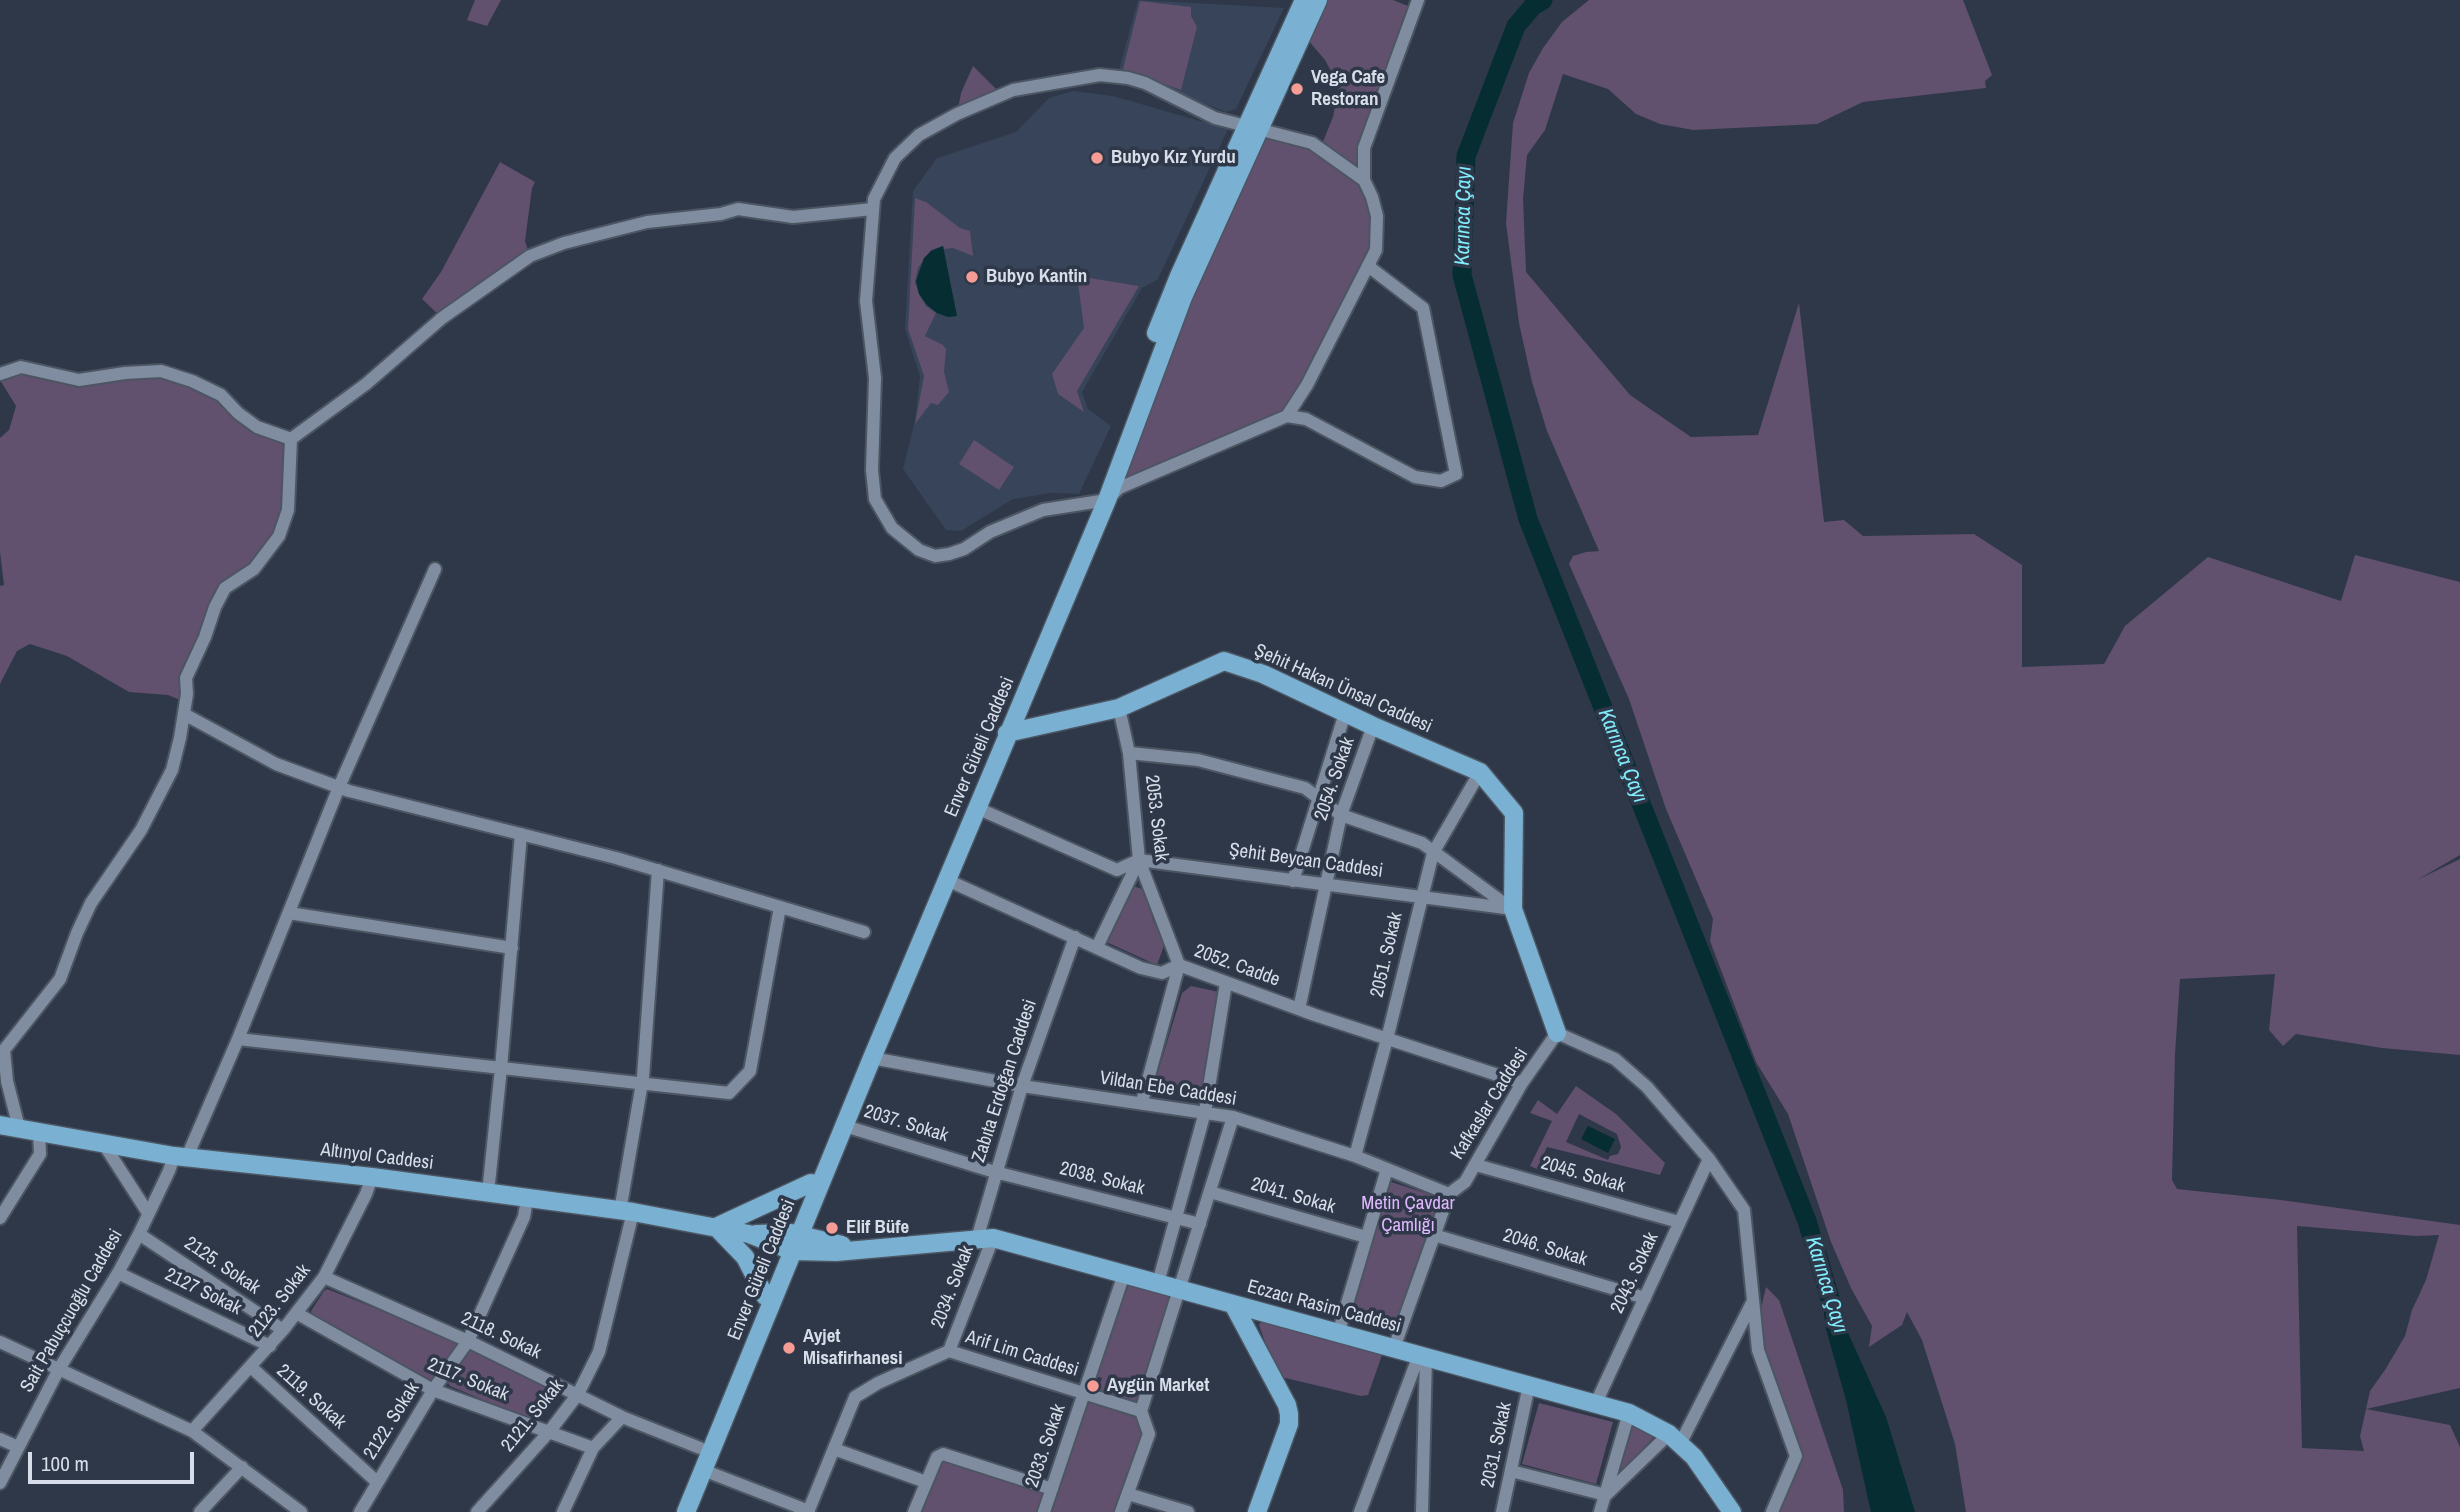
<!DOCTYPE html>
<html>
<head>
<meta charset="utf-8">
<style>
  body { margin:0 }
  #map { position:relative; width:2460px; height:1512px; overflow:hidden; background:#2e3849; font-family:"Archivo Narrow",sans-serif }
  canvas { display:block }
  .scale { position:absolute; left:28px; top:1452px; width:166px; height:32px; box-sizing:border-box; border:4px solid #d7dee9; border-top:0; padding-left:9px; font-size:21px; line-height:24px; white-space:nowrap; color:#d7dee9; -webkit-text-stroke:5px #2e3849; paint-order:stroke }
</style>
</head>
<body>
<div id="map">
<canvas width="2460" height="1512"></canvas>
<div class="scale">100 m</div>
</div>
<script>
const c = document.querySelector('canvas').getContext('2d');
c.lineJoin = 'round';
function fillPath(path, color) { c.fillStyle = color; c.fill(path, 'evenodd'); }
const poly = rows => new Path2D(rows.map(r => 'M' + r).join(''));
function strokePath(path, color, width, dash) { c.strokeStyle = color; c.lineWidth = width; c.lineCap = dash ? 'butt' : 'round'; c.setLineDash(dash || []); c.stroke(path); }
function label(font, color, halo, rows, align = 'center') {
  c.font = font + ' "Archivo Narrow",sans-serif'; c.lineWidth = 7; c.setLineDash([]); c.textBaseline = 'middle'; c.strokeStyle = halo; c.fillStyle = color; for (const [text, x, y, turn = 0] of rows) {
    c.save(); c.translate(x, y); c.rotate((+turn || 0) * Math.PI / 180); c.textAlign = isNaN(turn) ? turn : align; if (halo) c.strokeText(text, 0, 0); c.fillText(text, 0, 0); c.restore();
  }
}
fillPath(poly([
  [1138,0,1284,8,1236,109,1226,112,1119,70],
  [1073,91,1113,96,1228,129,1158,279,1142,288,1082,392,1088,409,1111,426,1079,494,1052,493,1013,499,961,531,946,530,903,469,915,420,920,376,905,329,913,191,937,158,1016,132,1049,98]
]), '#374459');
fillPath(poly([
  [475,0,501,0,487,26,467,20],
  [1328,0,1393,0,1408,6,1363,169,1322,144,1333,117,1339,86,1325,60,1307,39],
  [1589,0,1963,0,1992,75,1985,81,1986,88,1863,102,1817,124,1693,130,1660,124,1636,114,1608,89,1563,74,1545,130,1527,155,1523,199,1526,272,1630,395,1691,437,1758,435,1799,303,1824,522,1844,520,1863,536,1974,534,2022,565,2022,667,2104,664,2125,626,2208,557,2341,601,2355,555,2460,582,2460,855,2417,880,2460,859,2460,1055,2382,1048,2296,1034,2283,1046,2269,1030,2275,974,2180,979,2175,1054,2172,1180,2177,1189,2281,1200,2460,1225,2460,1388,2366,1409,2450,1425,2460,1447,2460,1512,1966,1512,1955,1444,1922,1340,1907,1312,1902,1325,1869,1347,1872,1326,1851,1288,1831,1242,1788,1114,1756,1062,1710,941,1713,919,1666,809,1629,699,1569,564,1573,556,1586,552,1599,551,1547,431,1532,382,1519,323,1506,223,1513,123,1529,73,1543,48,1562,22],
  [2297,1226,2416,1236,2439,1235,2426,1280,2412,1310,2405,1336,2385,1370,2370,1391,2360,1436,2364,1451,2302,1448],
  [1140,1,1191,7,1191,16,1197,27,1181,90,1123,69],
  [973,66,1002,95,957,114,961,93],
  [1265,132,1312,143,1364,180,1372,197,1376,250,1287,416,1121,482,1178,340,1192,298],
  [500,162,535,182,532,188,525,241,530,256,442,318,422,299,441,272],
  [915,198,926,202,960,228,970,231,973,256,953,248,944,249,943,246,931,250,918,268,915,282,919,294,926,306,936,313,925,336,943,345,946,349,944,372,949,392,938,405,931,403,915,424,924,376,908,329],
  [1077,276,1139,286,1077,391,1084,412,1058,394,1052,374,1084,328],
  [21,367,79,380,125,373,192,381,238,413,291,439,288,510,271,549,225,588,186,677,185,702,168,695,129,692,67,656,30,644,17,651,0,684,0,586,4,585,0,552,0,438,9,430,16,406,0,380,0,374],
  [974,440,1014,467,999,490,959,464],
  [1130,885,1151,892,1150,908,1153,920,1165,943,1157,965,1104,941],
  [1191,986,1219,992,1205,1096,1154,1085,1182,993],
  [1576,1086,1616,1114,1665,1163,1660,1175,1547,1147,1537,1169,1530,1166,1552,1121,1530,1113,1538,1100,1557,1114],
  [1579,1114,1617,1134,1621,1147,1618,1154,1610,1156,1608,1160,1566,1142],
  [1391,1182,1441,1198,1395,1324,1351,1314],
  [1124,1274,1180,1289,1141,1411,1149,1434,1121,1512,914,1512,937,1457,1052,1489,1084,1393,1096,1396,1102,1378,1090,1374],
  [1766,1287,1779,1300,1843,1490,1844,1512,1773,1512,1798,1452,1754,1338],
  [327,1289,456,1340,460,1345,432,1382,428,1381,315,1318,311,1311,324,1291],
  [1262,1320,1382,1355,1368,1395,1361,1396,1277,1376,1259,1325],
  [470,1349,553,1388,536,1419,531,1420,450,1386,447,1381,449,1377],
  [1539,1403,1613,1422,1596,1484,1522,1464],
  [1632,1426,1649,1432,1653,1438,1615,1478]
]), '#61506e');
fillPath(poly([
  [943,246,957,316,948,317,937,313,927,305,919,294,916,281,924,258,931,251],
  [1588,1126,1615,1139,1608,1153,1581,1139],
  [1826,1284,1886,1417,1915,1512,1871,1512,1846,1400,1826,1329,1823,1307]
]), '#052d32');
strokePath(poly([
  [1543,0,1533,6,1516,26,1466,156,1462,275,1528,519,1807,1221,1833,1308]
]), '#052d32', 19);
const minor = poly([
  [1100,75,1128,78,1145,83,1215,118,1312,143,1364,180,1372,197,1377,216,1376,250,1307,385,1287,416,1119,488,1107,500,1043,510,990,532,964,549,949,554,935,556,919,550,892,528,875,499,872,470,875,378,866,301,874,199,895,158,919,135,957,114,1013,90,1100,75],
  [1364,180,1364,148,1418,0],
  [0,374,21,367,79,380,125,373,161,371,192,381,221,395,238,413,257,427,291,439,366,384,442,318,530,256,564,243,647,222,721,214,738,209,793,217,873,209],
  [1287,416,1306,419,1415,477,1441,481,1456,474,1423,308,1368,266],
  [1119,708,1129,753,1139,860,1179,965,1142,1102],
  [184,714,276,764,349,791,616,858,864,932],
  [1129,753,1198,760,1305,788,1341,815,1422,843,1509,907],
  [977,808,1117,870,1139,860,1513,909],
  [947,880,1141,968,1162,973,1179,965,1315,1015,1522,1083],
  [1293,881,1345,713],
  [289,913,512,948],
  [1097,947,1139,860],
  [1299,1009,1341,815,1373,726],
  [238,1039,729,1093,750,1071,780,907],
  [872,1058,1022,1086,1233,1117,1355,1156,1449,1194],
  [845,1126,995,1172,1200,1224],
  [19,1128,7,1081,4,1050,60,979,77,933,91,903,141,830,172,770,180,738,187,694,186,678,205,637,215,607,225,588,254,569,279,536,288,510,291,439],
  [103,1143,148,1213],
  [1355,1156,1387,1039,1433,853,1480,772],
  [187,1157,238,1039,339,787,435,569],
  [1476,1165,1679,1222],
  [1210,1192,1366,1237],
  [488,1193,501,1068,521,834],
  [620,1211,643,1077,658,870],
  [0,1218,40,1154,39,1133],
  [139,1234,283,1330],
  [1434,1235,1645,1298],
  [977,1239,1022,1086,1075,937],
  [118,1273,270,1346],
  [324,1277,468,1341,622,1417,700,1448],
  [1158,1283,1205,1112,1226,983],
  [298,1314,433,1390,593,1448,622,1417],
  [1338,1334,1387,1169],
  [0,1342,192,1431,301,1512],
  [1394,1348,1449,1194,1465,1182,1522,1083,1557,1033,1615,1059,1647,1087,1709,1159,1744,1210,1758,1350,1796,1456,1772,1512],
  [949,1351,993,1238],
  [251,1367,377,1482],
  [1596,1403,1709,1159],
  [192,1431,283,1330,324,1277,366,1194,372,1177],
  [0,1439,18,1447],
  [1680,1444,1753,1301],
  [834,1449,926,1482],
  [703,1470,809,1511],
  [1511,1471,1606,1495,1669,1434],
  [0,1483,59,1369,118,1273,139,1234,169,1171,174,1156],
  [1128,1494,1188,1512],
  [200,1512,242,1467],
  [360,1512,433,1390,468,1341,524,1217,527,1199],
  [477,1512,549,1432,578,1394,599,1352,633,1212],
  [563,1512,593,1448],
  [808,1512,855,1397,878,1383,949,1351,1141,1411],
  [914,1512,937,1457,943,1454,1052,1489],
  [1044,1512,1124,1274],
  [1121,1512,1149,1434,1141,1411,1233,1117],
  [1360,1512,1419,1355],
  [1422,1512,1426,1357],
  [1502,1512,1529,1385],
  [1600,1512,1629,1413]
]);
const major = poly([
  [1156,333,1179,276,1304,0],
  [1007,733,1119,708,1224,661,1263,674,1373,726,1480,772,1514,813,1513,909,1557,1033],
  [0,1125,174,1156,372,1177,633,1212,749,1234,792,1251,836,1252,993,1238,1629,1413,1669,1434,1694,1457,1732,1512],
  [756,1234,791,1233,842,1245],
  [765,1296,745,1257,716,1227,811,1183],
  [1233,1304,1287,1405,1289,1414,1289,1424,1257,1512],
  [686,1512,872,1058,1107,500,1183,297,1318,0]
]);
strokePath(minor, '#4c5562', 16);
strokePath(major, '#4c5562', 21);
strokePath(minor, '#808da0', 12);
strokePath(major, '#7ab0d1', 18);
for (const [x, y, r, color] of [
  [1297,89,7,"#f59c94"],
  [1097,158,7,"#f59c94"],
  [972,277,7,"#f59c94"],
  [832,1228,7,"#f59c94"],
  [789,1348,7,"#f59c94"],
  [1093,1386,7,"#f59c94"]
]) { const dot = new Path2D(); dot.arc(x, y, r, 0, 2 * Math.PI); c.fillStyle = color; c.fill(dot); strokePath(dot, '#2e3849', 2.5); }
label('bold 19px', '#d7dee9', '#2e3849', [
  ["Vega Cafe",1311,78],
  ["Restoran",1311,100],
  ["Bubyo Kız Yurdu",1111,158],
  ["Bubyo Kantin",986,277],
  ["Elif Büfe",846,1228],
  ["Ayjet",803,1337],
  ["Misafirhanesi",803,1359],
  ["Aygün Market",1107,1386]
], 'left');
label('19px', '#d7dee9', '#2e3849', [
  ["Şehit Hakan Ünsal Caddesi",1343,689,24],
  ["Enver Güreli Caddesi",980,747,-67],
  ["2054. Sokak",1335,779,-71],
  ["2053. Sokak",1156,818,83],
  ["Şehit Beycan Caddesi",1306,861,8],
  ["2051. Sokak",1387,955,-77],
  ["2052. Cadde",1237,966,20],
  ["Zabıta Erdoğan Caddesi",1005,1081,-72],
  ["Vildan Ebe Caddesi",1168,1089,9],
  ["Kafkaslar Caddesi",1490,1104,-58],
  ["2037. Sokak",906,1124,17],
  ["Altınyol Caddesi",377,1157,7],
  ["2045. Sokak",1583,1175,16],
  ["2038. Sokak",1102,1179,14],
  ["2041. Sokak",1293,1196,16],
  ["2046. Sokak",1545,1248,17],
  ["2125. Sokak",222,1266,34],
  ["Enver Güreli Caddesi",762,1270,-68],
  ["2043. Sokak",1635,1273,-65],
  ["2034. Sokak",953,1287,-69],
  ["2127 Sokak",203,1292,26],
  ["2123. Sokak",280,1301,-52],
  ["Eczacı Rasim Caddesi",1324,1307,15],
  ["Sait Pabuçcuoğlu Caddesi",72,1311,-60],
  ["2118. Sokak",501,1336,25],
  ["Arif Lim Caddesi",1022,1354,17],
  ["2117. Sokak",468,1380,22],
  ["2119. Sokak",311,1397,42],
  ["2121. Sokak",533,1416,-51],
  ["2122. Sokak",392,1421,-58],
  ["2031. Sokak",1497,1445,-78],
  ["2033. Sokak",1046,1446,-71]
]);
label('19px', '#deb8fd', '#2e3849', [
  ["Metin Çavdar",1408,1204],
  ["Çamlığı",1408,1226]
]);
label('italic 21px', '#80ecfc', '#2e3849', [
  ["Karınca Çayı",1464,216,-89],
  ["Karınca Çayı",1622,756,68],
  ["Karınca Çayı",1826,1285,73]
]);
</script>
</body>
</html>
